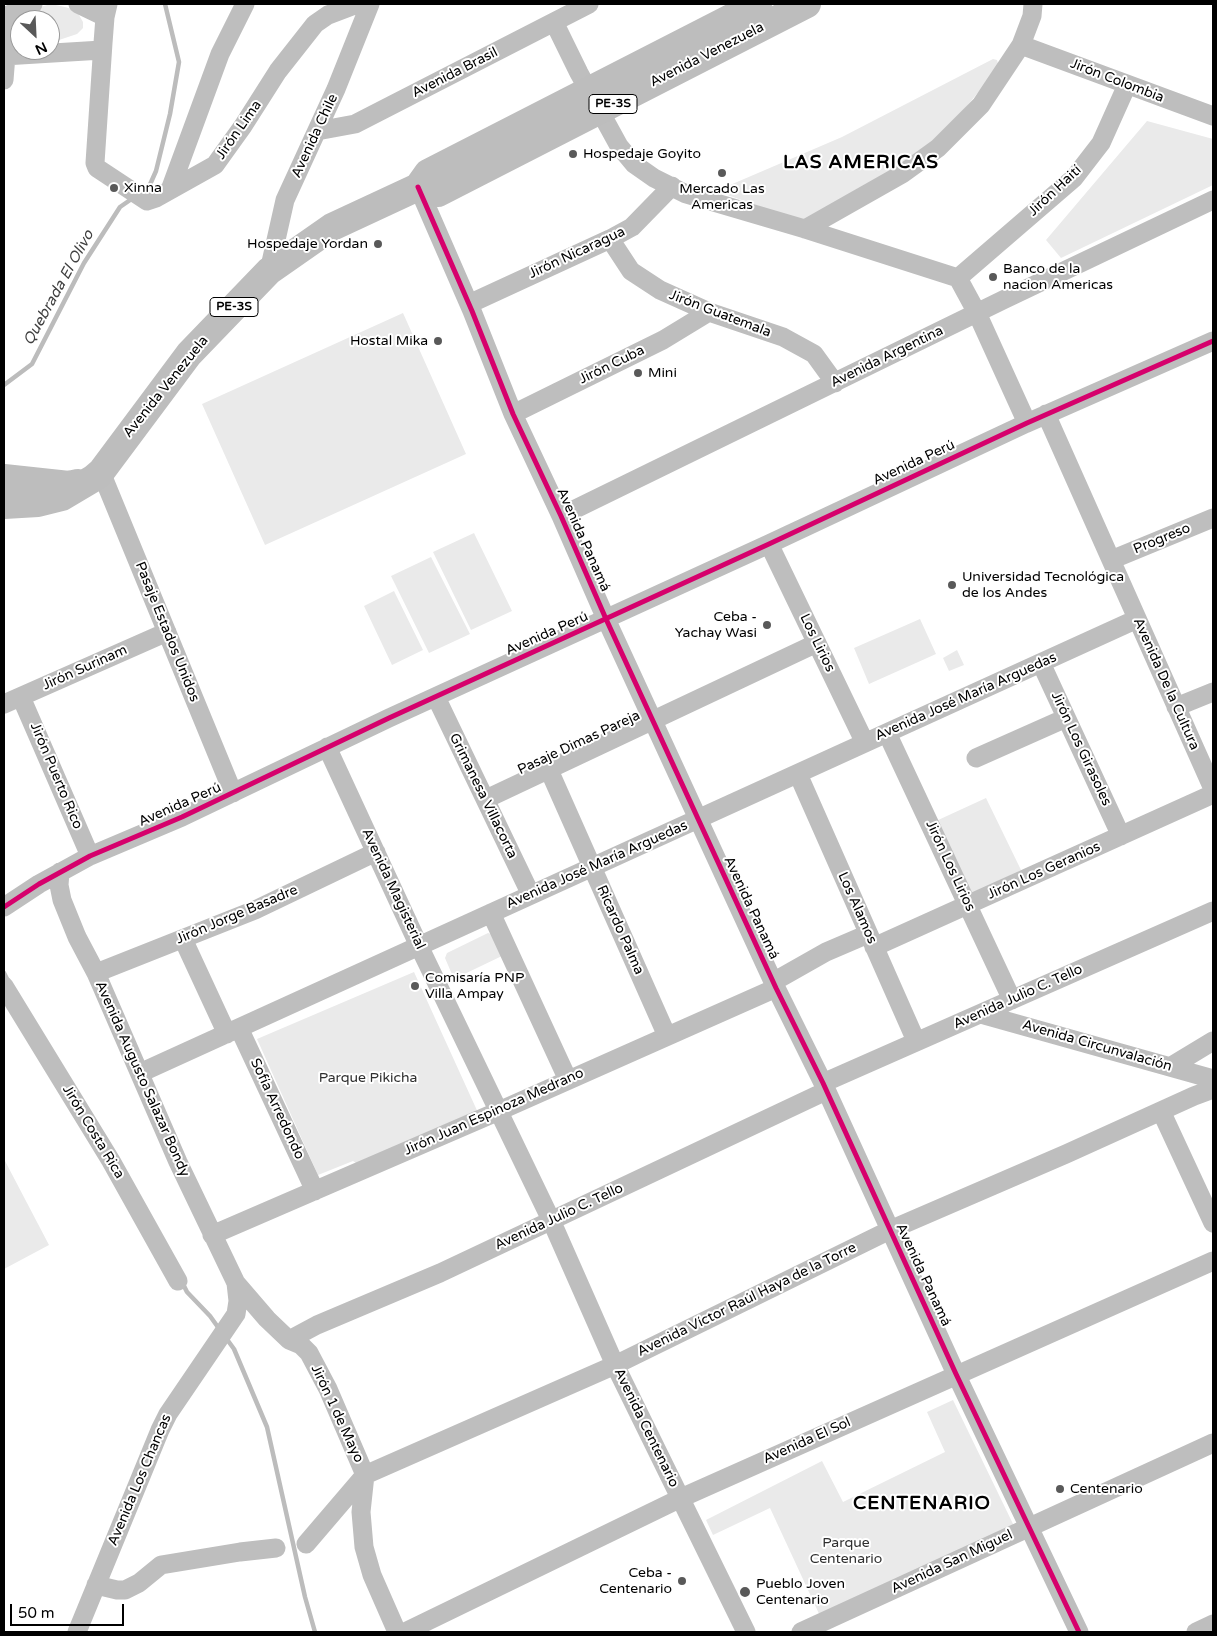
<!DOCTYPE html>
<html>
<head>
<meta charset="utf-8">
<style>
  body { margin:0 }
  #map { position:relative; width:1217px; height:1636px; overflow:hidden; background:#fff; font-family:"Varela Round",sans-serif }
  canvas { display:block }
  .frame { position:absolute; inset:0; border:5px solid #000; pointer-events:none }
  .north { position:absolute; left:10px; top:10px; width:50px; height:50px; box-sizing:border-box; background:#fff; border:1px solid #999; border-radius:50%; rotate:155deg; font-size:14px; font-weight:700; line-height:20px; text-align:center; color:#000 }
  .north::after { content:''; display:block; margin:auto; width:18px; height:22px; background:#595959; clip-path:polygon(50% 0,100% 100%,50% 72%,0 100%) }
  .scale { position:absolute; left:10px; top:1604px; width:114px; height:22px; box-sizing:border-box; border:2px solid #000; border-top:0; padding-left:6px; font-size:15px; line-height:18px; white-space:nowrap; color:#000; -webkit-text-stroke:4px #fff; paint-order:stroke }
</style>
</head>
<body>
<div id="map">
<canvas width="1217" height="1636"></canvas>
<div class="frame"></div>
<div class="north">N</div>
<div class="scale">50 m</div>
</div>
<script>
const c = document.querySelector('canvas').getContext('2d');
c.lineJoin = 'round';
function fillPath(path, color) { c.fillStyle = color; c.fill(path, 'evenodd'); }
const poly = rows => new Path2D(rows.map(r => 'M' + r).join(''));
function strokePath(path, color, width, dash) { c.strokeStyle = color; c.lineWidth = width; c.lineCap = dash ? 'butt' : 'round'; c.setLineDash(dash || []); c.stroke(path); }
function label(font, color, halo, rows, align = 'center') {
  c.font = font + ' "Varela Round",sans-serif'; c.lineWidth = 4; c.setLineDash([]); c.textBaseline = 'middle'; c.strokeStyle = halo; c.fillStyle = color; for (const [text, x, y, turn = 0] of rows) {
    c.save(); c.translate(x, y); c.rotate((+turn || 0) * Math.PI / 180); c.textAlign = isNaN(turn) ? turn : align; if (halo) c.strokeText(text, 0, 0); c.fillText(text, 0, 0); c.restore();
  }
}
fillPath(poly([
  [51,4,65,7,75,10,79,15,83,22,83,28,77,34,50,43,50,20,20,20,20,41,15,39,11,29,17,19,29,10],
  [993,59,997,60,999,67,952,124,937,138,877,180,804,222,716,191,842,137],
  [1147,121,1213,139,1213,185,1061,258,1046,240],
  [403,313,466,454,265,545,202,404],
  [474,533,512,611,471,630,433,552],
  [431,557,470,634,429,653,391,576],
  [394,591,423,650,392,665,364,606],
  [920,619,936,654,869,684,854,648],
  [957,650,964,665,949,671,943,658],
  [986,798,1021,870,968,897,936,821],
  [488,933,494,935,504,955,454,979,445,958,447,953],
  [414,972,480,1117,360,1166,353,1161,318,1175,257,1039],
  [4,1159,49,1245,4,1269],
  [953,1400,1014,1526,821,1618,770,1508,713,1535,706,1520,822,1461,843,1502,945,1452,927,1412]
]), '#eaeaea');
strokePath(poly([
  [142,193,148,189,156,171,170,114,179,62,165,4],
  [4,385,32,364,84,263,120,207,133,198],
  [4,973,8,981],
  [182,1282,187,1292,210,1316,220,1330],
  [226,1338,234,1349,267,1427,305,1597,315,1632]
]), '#bcbcbc', 4.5);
strokePath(poly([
  [78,4,105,17],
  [108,4,105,17,103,43,95,163,97,168,147,201,156,198,215,165,243,126,278,71,315,24,328,15,357,4],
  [4,17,33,4],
  [554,22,579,73,619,146,634,164,654,178,686,194,805,229,958,278,977,313,1027,423],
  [4,25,6,55,4,80],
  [1021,45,1213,116],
  [4,56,102,50],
  [317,131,355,124,589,4],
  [418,187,472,311,513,414,561,516,606,619,776,988,823,1083,956,1374,1079,1632],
  [170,190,220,54,245,4],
  [805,229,902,174,938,148,981,105,1021,45,1032,16,1033,4],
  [610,239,631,271,660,290,709,312,783,337,814,354,835,383],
  [269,271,285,200,336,89,370,4],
  [958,278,1074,178,1101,143,1127,85],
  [469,304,610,239,632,227,672,186],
  [513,414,663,340,709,312],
  [1046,414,1213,789],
  [101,472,233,793],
  [561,516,1003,300,1213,200],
  [769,544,865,743],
  [1111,560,1213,518],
  [1041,663,1121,836],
  [21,697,90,856],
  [436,697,531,895],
  [4,704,167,632],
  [1176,707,1213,692],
  [887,733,1012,1000],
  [327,747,419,946,551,1220,615,1365,746,1632],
  [976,758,1066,718],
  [549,770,667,1036],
  [798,774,916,1041],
  [486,799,817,643],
  [60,872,59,885,62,900,77,937,96,973,178,1162,236,1283,267,1319,289,1340,301,1345,309,1353,328,1389,365,1475,361,1512,364,1547,372,1575,397,1632],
  [4,907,39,884,90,856,182,817,389,718,769,544,1027,423,1213,341],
  [491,913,568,1080],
  [183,939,227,1034],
  [874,947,1213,794],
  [96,973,255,910,376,852],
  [773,982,826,952,868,934],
  [4,986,111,1161,178,1281],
  [981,1014,1213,1079],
  [239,1028,315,1191],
  [1170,1067,1213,1041],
  [140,1073,1137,619],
  [823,1083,1213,911],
  [1161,1111,1213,1223],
  [212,1235,499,1111,776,988],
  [289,1340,317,1325,440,1273,826,1091],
  [306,1544,365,1475,615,1365,890,1230,1066,1154,1194,1096,1213,1089],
  [96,1585,117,1590,125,1590,139,1583,161,1565,240,1552,276,1548],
  [77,1632,160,1430,168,1414,236,1314,238,1301,236,1283],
  [405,1632,681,1498,1213,1261],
  [801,1632,1213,1443],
  [1196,1632,1213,1624]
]), '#bebebe', 19);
strokePath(poly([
  [418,187,438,193,807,4],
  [4,478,69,485,78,483],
  [4,505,38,503,62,497,94,478,101,472,189,354,269,271,332,227,418,187,428,173,758,4]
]), '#bdbdbd', 28);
strokePath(poly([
  [418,187,472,311,513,414,561,516,606,619,776,988,823,1083,956,1374,1079,1632],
  [4,907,39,884,90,856,182,817,389,718,769,544,1027,423,1213,341]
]), '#d6006c', 5);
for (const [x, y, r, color] of [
  [573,154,5,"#595959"],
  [722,173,5,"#595959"],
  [114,188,5,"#595959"],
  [378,244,5,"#595959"],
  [993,277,5,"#595959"],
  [438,341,5,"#595959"],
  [638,373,5,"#595959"],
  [952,585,5,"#595959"],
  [767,625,5,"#595959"],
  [415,986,5,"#595959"],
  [1060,1489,5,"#595959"],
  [682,1581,5,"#595959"],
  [745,1592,6,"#595959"]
]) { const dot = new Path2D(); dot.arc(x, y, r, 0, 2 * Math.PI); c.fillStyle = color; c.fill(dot); strokePath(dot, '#fff', 2); }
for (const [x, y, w] of [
  [613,104,48],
  [234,307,48]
]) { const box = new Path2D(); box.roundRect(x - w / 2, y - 9.5, w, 19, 4); c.fillStyle = '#fff'; c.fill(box); strokePath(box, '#000', 1); }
label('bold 12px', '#000', null, [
  ["PE-3S",613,104],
  ["PE-3S",234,307]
]);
label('14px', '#000', '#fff', [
  ["Avenida Venezuela",707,55,-27],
  ["Avenida Brasil",455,73,-27],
  ["Jirón Colombia",1117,81,21],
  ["Jirón Lima",239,130,-55],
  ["Avenida Chile",315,136,-65],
  ["Jirón Haití",1055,191,-43],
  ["Jirón Nicaragua",577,253,-25],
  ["Jirón Guatemala",720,314,21],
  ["Avenida Argentina",887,357,-26],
  ["Jirón Cuba",612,365,-26],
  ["Avenida Venezuela",166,387,-51],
  ["Avenida Perú",914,463,-25],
  ["Progreso",1162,539,-22],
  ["Avenida Panamá",583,540,66],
  ["Pasaje Estados Unidos",167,632,68],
  ["Avenida Perú",547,634,-24],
  ["Los Lirios",817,643,64],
  ["Jirón Surinam",85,668,-24],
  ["Avenida De la Cultura",1166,684,66],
  ["Avenida José María Arguedas",966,697,-24],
  ["Pasaje Dimas Pareja",579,743,-25],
  ["Jirón Los Girasoles",1081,749,65],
  ["Jirón Puerto Rico",56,776,67],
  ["Grimanesa Villacorta",483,796,64],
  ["Avenida Perú",180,805,-24],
  ["Avenida José María Arguedas",597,865,-24],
  ["Jirón Los Lirios",950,866,65],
  ["Jirón Los Geranios",1044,871,-24],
  ["Avenida Magisterial",393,889,65],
  ["Avenida Panamá",751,908,65],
  ["Los Alamos",857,908,66],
  ["Jirón Jorge Basadre",237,915,-23],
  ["Ricardo Palma",620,930,66],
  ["Avenida Julio C. Tello",1018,997,-24],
  ["Avenida Circunvalación",1097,1046,16],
  ["Avenida Augusto Salazar Bondy",142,1079,66],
  ["Sofía Arredondo",277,1109,65],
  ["Jirón Juan Espinoza Medrano",494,1112,-24],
  ["Jirón Costa Rica",93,1132,59],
  ["Avenida Julio C. Tello",559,1217,-25],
  ["Avenida Panamá",923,1275,65],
  ["Avenida Víctor Raúl Haya de la Torre",747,1300,-26],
  ["Jirón 1 de Mayo",337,1414,65],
  ["Avenida Centenario",646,1428,64],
  ["Avenida El Sol",807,1441,-24],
  ["Avenida Los Chancas",140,1480,-67],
  ["Avenida San Miguel",952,1562,-25]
]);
label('14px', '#000', '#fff', [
  ["Hospedaje Goyito",583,154],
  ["Xinna",124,188],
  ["Mercado Las",722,189,"center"],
  ["Americas",722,205,"center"],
  ["Hospedaje Yordan",368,244,"right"],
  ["Banco de la",1003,269],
  ["nacion Americas",1003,285],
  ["Hostal Mika",428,341,"right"],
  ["Mini",648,373],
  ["Universidad Tecnológica",962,577],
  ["de los Andes",962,593],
  ["Ceba -",757,617,"right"],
  ["Yachay Wasi",757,633,"right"],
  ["Comisaría PNP",425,978],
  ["Villa Ampay",425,994],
  ["Centenario",1070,1489],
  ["Ceba -",672,1573,"right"],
  ["Centenario",672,1589,"right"],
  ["Pueblo Joven",756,1584],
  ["Centenario",756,1600]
], 'left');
label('14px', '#2f2f2f', '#fff', [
  ["Parque Pikicha",368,1078],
  ["Parque",846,1543],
  ["Centenario",846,1559]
]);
label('italic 15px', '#404040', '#fff', [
  ["Quebrada El Olivo",59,288,-61]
]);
c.letterSpacing = '1px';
label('bold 19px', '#000', '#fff', [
  ["LAS AMERICAS",861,163],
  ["CENTENARIO",922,1504]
]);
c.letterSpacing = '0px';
</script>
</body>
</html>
